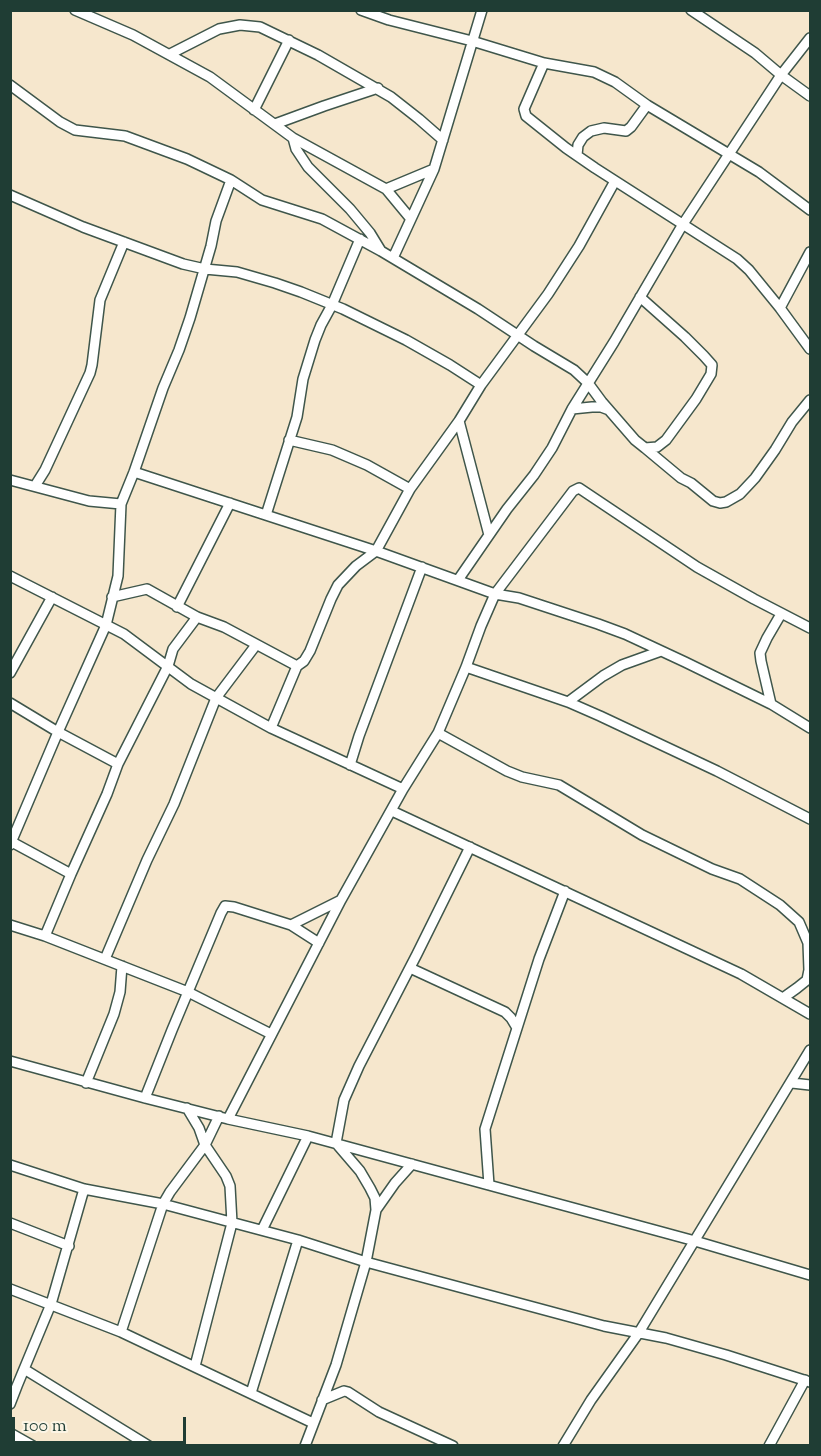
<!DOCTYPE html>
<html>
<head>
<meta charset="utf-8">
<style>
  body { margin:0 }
  #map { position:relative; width:821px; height:1456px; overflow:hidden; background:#f6e7cd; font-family:"Sorts Mill Goudy",serif }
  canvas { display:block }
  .frame { position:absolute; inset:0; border:12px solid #1f3d34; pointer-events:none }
  .scale { position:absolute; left:12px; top:1417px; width:174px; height:27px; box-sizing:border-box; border:3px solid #1f3d34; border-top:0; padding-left:8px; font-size:18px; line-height:21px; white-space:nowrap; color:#1f3d34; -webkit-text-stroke:4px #fcf5e5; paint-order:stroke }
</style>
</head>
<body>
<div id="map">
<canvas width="821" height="1456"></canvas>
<div class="frame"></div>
<div class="scale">100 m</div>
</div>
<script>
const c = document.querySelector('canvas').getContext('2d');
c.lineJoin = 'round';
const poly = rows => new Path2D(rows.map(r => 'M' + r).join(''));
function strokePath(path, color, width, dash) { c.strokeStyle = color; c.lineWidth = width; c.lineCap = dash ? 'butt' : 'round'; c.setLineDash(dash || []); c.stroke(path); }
const minor = poly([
  [75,10,133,35,210,77,293,138,296,149,308,167,350,209,370,233,381,251],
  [361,10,389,20,472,41,544,63,524,109,526,116,566,148,595,168,737,259,749,270,780,308,810,349],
  [691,10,755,53,781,75,810,96],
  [170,54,219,29,240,25,260,27,318,55,391,97,419,119,443,140],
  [544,63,594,72,615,82,647,105,759,172,810,210],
  [10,85,60,122,75,130,125,136,187,159,231,180,262,200,322,219,381,251,478,309,534,346,574,370,588,383,602,402,635,440,645,448,657,447,666,440,696,399,711,374,712,365,704,356,685,337,640,297],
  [254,110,289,40],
  [275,124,324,106,378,88],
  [293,138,386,189,410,218],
  [577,155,578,145,583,137,591,131,604,128,626,131,631,127,647,105],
  [386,189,434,169],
  [10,195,83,227,183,264,205,269,237,272,275,283,301,292,343,309,406,340,450,365,481,385],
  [393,258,434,169,482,10],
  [780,308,810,252],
  [572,409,592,407,601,407,609,410],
  [459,421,489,535],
  [289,440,332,450,367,465,410,489],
  [645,448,681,478,691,483,713,501,720,503,726,502,740,494,755,478,775,450,792,422,810,400],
  [134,472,376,551,495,594,519,598,598,624,625,634,685,662,771,704,810,728],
  [10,480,89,501,121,504],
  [35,486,45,470,90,373,92,365,100,300,124,242],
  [266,515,297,417,303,379,315,340,321,325,332,305,360,239],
  [10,576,124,634,191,684,271,728,403,789],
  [458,580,507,509,534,475,552,448,572,409,614,342,683,224,781,75,810,38],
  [112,597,147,589,197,617,224,627,297,666],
  [177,607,230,503],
  [466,667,568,702,600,716,717,771,810,819],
  [10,673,52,597],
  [568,702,603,676,622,665,661,651],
  [10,703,58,732,118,764],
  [771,704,761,661,760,653,767,638,781,614],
  [271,728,297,666,304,661,310,651,331,599,338,585,356,566,376,551,410,489,459,421,481,385,548,294,579,246,615,181],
  [438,733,507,771,522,777,559,785,642,835,712,869,740,879,780,905,799,922,808,943,809,970,807,980,797,988,783,998],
  [350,765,359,736,422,567],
  [392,811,741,974,810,1014],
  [10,841,71,874],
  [10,845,58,732,106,625,118,576,121,504,134,472,163,388,179,350,190,318,211,246,216,221,231,180],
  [10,925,45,936,188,992,271,1034],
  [291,925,341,900],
  [45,936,71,874,107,794,118,764,168,666,173,649,197,617],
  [105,959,147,860,174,804,216,698,256,645],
  [410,968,505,1012,511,1018,517,1028],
  [10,1061,145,1098,228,1119,308,1136,695,1241,810,1275],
  [86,1083,114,1014,120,992,122,966],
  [792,1083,810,1085],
  [145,1098,172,1030,221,913,225,906,234,907,291,925,319,943],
  [187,1108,199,1128,205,1145,226,1176,230,1186,232,1223,195,1366],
  [228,1119,341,900,403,789,438,733,466,667,481,626,495,594,573,491,579,488,697,567,754,599,810,628],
  [10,1165,84,1189,163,1204,298,1240,366,1262,604,1326,666,1338,726,1355,810,1382],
  [489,1185,485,1129,539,959,565,891],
  [376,1210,395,1183,412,1164],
  [10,1223,69,1246],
  [262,1230,308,1136],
  [10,1289,121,1332,313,1423],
  [121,1332,163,1204,170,1192,205,1145,219,1116],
  [24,1369,149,1446],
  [251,1393,298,1240],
  [322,1400,344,1391,348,1392,379,1412,453,1446],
  [10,1404,17,1386,51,1304,84,1189],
  [10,1433,33,1446],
  [305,1446,336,1365,366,1262,376,1210,375,1198,370,1188,360,1171,336,1143,344,1100,359,1066,417,954,470,847],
  [563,1446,591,1400,638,1334,810,1050],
  [769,1446,805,1380]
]);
strokePath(minor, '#3f564b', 12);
strokePath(minor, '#fff', 9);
</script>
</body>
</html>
